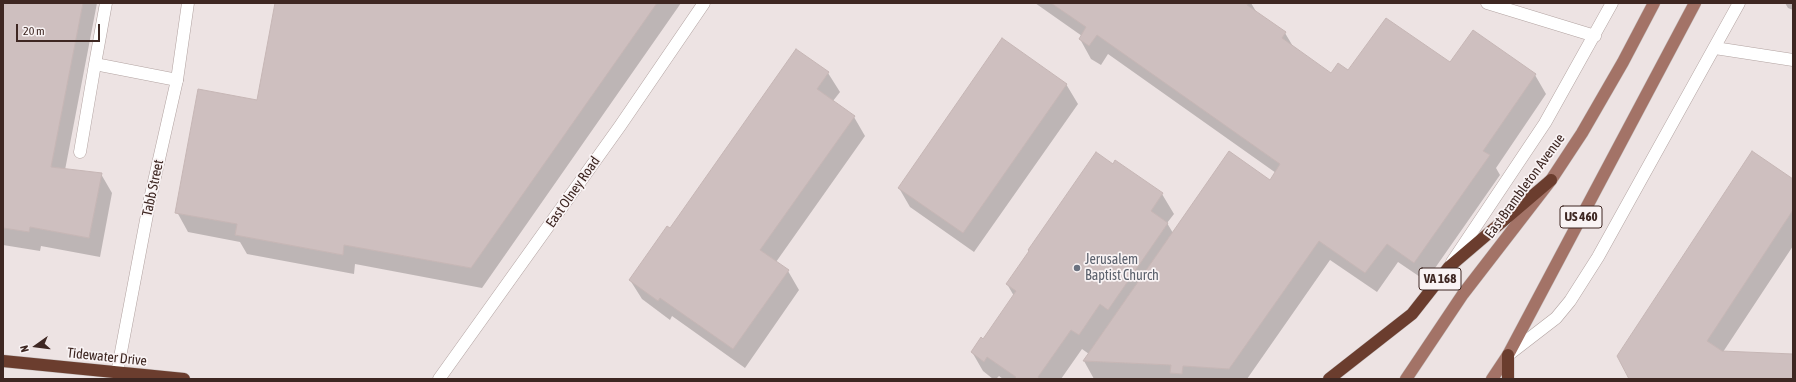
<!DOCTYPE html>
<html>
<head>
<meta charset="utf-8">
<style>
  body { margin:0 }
  #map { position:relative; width:1796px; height:382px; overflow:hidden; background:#ede3e3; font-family:"Asap Condensed",sans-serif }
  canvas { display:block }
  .frame { position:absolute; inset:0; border:4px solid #3e2722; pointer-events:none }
  .north { position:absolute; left:16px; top:326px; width:40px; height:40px; -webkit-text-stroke:3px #f9f3f4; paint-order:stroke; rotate:256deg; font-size:11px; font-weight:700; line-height:16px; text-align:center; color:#3e2722 }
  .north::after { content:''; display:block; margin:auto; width:14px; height:18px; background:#3e2722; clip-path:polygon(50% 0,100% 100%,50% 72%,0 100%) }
  .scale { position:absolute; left:16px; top:24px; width:84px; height:18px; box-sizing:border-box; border:2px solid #3e2722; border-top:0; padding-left:5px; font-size:12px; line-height:14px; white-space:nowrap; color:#3e2722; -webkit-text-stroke:3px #f9f3f4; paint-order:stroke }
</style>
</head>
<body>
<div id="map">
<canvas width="1796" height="382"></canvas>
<div class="frame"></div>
<div class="north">N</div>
<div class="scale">20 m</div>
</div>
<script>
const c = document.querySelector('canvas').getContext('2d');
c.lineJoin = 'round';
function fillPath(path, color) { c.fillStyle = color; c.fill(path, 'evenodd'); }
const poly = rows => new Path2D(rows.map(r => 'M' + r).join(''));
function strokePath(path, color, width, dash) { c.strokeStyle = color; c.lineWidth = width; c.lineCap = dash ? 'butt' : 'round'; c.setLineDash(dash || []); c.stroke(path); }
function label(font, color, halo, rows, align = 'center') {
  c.font = font + ' "Asap Condensed",sans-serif'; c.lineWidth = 3.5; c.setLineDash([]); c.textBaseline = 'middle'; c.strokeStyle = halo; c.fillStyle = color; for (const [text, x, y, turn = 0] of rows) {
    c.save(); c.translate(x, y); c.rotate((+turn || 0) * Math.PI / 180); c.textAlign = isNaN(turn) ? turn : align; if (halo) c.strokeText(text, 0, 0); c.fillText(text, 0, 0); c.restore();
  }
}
fillPath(poly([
  [3,3,97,3,65,170,101,174,112,193,100,257,41,246,40,251,3,245],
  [276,3,681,3,482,288,355,264,354,274,247,254,240,242,188,232,177,212,258,101],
  [1035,3,1251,3,1257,13,1285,33,1294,48,1331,75,1348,72,1451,63,1535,75,1546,94,1496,168,1500,175,1426,281,1398,262,1377,292,1330,260,1247,379,1094,379,1084,361,1089,354,1082,349,1061,379,1003,379,999,376,996,379,993,379,983,371,972,352,983,340,1014,296,1007,284,1116,162,1162,194,1174,214,1167,223,1173,233,1271,182,1276,173,1108,54,1101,65,1091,59,1080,39,1082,36],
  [1785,3,1793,3,1793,10,1788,8],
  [828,73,840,92,833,101,854,117,865,136,776,262,788,271,799,290,745,368,672,316,670,320,642,299,630,280,670,229],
  [1066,84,1078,104,974,252,910,207,899,188],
  [1793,180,1793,246,1723,352,1793,355,1793,379,1630,379]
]), '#0003');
const building = poly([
  [3,3,83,3,51,167,102,173,89,238,30,227,29,232,3,228,3,3],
  [275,3,657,3,471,268,344,245,343,255,235,235,237,224,175,213,198,89,257,100,275,3],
  [1051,3,1248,3,1247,5,1286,32,1282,38,1331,73,1338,63,1348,70,1386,18,1450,62,1473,30,1536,74,1483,151,1490,155,1414,263,1387,244,1365,273,1319,241,1229,369,1183,366,1182,374,1170,373,1171,365,1083,361,1229,151,1270,180,1280,164,1097,35,1089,46,1079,39,1086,27,1051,3],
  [1002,38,1067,84,963,233,898,188,1002,38],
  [796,49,829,72,817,89,855,116,760,250,789,270,733,349,660,298,658,301,629,280,667,226,670,228,796,49],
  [1752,151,1793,179,1793,210,1707,341,1722,351,1793,354,1793,379,1629,379,1617,356,1752,151],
  [1096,152,1113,164,1115,160,1163,193,1151,211,1168,223,1108,310,1100,304,1079,335,1071,330,1038,377,1041,379,1014,379,1016,377,987,357,984,362,971,352,981,337,983,339,1016,291,1006,284,1029,251,1028,250,1096,152]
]);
fillPath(building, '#cebfbf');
strokePath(building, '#c6b6b5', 1);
const lane = poly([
  [95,64,106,3],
  [80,152,95,64,177,80]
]);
const street = poly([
  [1487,3,1595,36],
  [1715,48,1793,60],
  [1452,262,1545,123,1612,3],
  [1508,355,1556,318,1570,301,1598,257,1739,3],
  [117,373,150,199,177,80,188,3],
  [439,379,620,126,704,3]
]);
const primary = poly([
  [1406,379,1463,294,1551,180,1582,133,1623,62,1654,3],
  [1492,379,1508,355,1695,3]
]);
const highway = poly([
  [1508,355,1508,379],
  [3,361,184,379],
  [1329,379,1412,314,1449,267,1551,180]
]);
strokePath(lane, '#b2a3a1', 13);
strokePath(street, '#b2a3a1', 13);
strokePath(primary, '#c5bebd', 13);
strokePath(highway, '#c5bebd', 13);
strokePath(lane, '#fff', 12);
strokePath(street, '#fff', 12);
strokePath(primary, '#a37367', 12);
strokePath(highway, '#6b3d2e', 12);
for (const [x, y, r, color] of [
  [1077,268,4,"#6b7280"]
]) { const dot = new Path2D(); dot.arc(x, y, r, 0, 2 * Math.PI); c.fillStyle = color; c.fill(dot); strokePath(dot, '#f9f3f4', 1.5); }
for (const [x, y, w] of [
  [1581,217,42],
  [1440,279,42]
]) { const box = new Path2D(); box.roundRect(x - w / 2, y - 11, w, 22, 3); c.fillStyle = '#f9f3f4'; c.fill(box); strokePath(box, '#3e2722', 1); }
label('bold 13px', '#3e2722', null, [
  ["US 460",1581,217],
  ["VA 168",1440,279]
]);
label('14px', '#3e2722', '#f9f3f4', [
  ["East Brambleton Avenue",1525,186,-54],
  ["Tabb Street",153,188,-78],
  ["East Olney Road",573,192,-55],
  ["Tidewater Drive",107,357,6]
]);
label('14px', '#5b616d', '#f9f3f4', [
  ["Jerusalem",1085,260],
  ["Baptist Church",1085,276]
], 'left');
</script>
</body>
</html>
